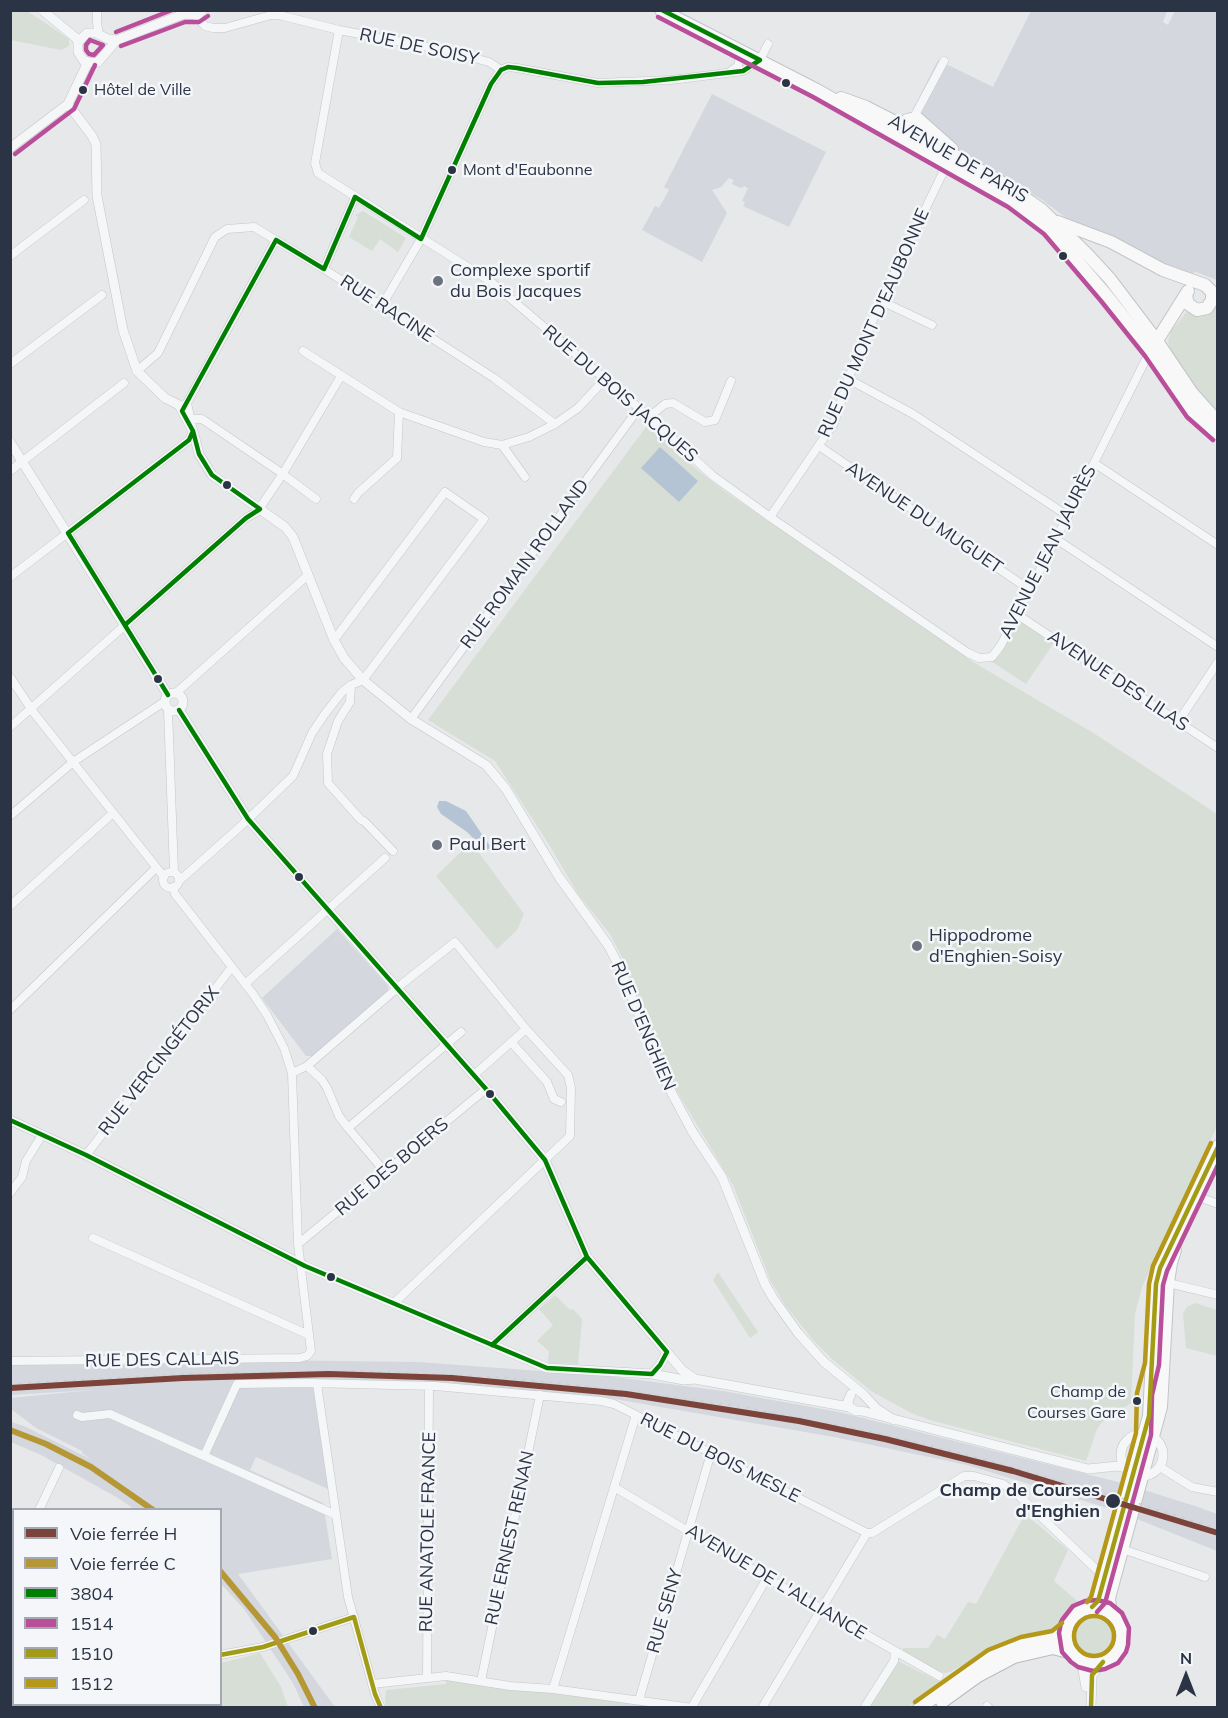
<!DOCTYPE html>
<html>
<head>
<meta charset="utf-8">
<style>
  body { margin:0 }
  #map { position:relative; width:1228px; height:1718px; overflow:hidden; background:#e6e8ea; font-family:Mulish,sans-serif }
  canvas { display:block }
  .frame { position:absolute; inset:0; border:12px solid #2b3445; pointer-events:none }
  .legend { position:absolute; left:12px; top:1508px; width:210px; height:198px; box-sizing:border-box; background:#f4f6f9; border:2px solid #a4a8b1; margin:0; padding:8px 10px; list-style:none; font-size:18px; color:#2b3445 }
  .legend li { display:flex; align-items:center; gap:12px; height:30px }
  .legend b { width:30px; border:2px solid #a4a8b1 }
  .north { position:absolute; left:1156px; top:1646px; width:60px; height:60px; -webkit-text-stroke:4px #f4f6f9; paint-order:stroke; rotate:0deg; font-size:16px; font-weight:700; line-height:24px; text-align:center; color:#2b3445 }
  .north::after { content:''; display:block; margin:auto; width:21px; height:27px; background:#2b3445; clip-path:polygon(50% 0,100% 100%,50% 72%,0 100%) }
</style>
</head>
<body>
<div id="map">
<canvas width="1228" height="1718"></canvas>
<div class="frame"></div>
<ul class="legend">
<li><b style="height:8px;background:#7b4339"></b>Voie ferrée H</li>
<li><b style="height:8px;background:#b59735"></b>Voie ferrée C</li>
<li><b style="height:8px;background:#008000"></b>3804</li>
<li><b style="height:8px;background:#b94e9a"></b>1514</li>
<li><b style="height:8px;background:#a29c15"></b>1510</li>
<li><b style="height:8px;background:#b59818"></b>1512</li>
</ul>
<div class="north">N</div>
</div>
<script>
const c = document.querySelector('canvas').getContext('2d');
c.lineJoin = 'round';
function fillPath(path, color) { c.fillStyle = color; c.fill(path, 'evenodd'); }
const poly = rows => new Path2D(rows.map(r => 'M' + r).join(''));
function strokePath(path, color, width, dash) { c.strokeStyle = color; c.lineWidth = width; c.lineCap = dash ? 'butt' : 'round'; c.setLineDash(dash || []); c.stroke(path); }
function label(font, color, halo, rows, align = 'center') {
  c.font = font + ' Mulish,sans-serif'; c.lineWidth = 5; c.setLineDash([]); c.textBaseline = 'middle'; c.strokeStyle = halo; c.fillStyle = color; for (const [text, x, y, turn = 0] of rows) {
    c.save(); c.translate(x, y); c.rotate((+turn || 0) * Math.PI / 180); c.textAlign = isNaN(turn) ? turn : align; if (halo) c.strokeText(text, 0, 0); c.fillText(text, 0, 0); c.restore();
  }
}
fillPath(poly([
  [1031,11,1167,11,1163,22,1168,25,1175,11,1217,11,1217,280,1196,272,1187,275,1069,220,1041,199,970,159,911,113,938,60,993,87],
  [712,94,826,152,789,227,743,206,745,202,742,201,748,188,744,186,742,188,738,187,732,184,734,180,729,178,721,187,712,190,727,213,702,262,642,230,655,206,659,208,669,190,664,187],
  [337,929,388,986,388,992,313,1056,306,1056,262,998],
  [256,1360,418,1362,607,1376,723,1391,839,1412,1122,1483,1198,1507,1217,1514,1217,1551,1117,1511,967,1465,834,1437,603,1397,407,1381,312,1380,328,1489,256,1457,250,1470,323,1503,332,1559,238,1574,335,1707,304,1707,293,1683,244,1609,221,1584,220,1510,134,1509,118,1498,41,1455,11,1442,11,1422,24,1426,92,1460,82,1453,82,1451,36,1428,11,1409,10,1398,93,1390,11,1395,11,1364,115,1365]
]), '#d4d7dd');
fillPath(poly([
  [10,11,27,11,69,39,69,46,61,50,11,40],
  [363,211,406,238,398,252,380,239,372,251,349,237,358,217,355,215],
  [1212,305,1217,308,1217,414,1209,405,1170,351,1168,341,1171,331,1189,309],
  [649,423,696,469,724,491,973,662,1095,734,1217,814,1217,1126,1142,1287,1135,1314,1131,1403,1102,1422,1097,1429,1086,1461,930,1420,911,1413,871,1391,832,1359,813,1340,785,1305,771,1282,733,1185,675,1088,623,959,610,934,578,894,550,846,495,761,428,720],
  [1022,623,1053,644,1026,684,991,661,1000,655,1017,624],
  [471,842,524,914,517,930,497,949,436,876],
  [718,1272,758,1332,750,1338,713,1280],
  [555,1295,570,1310,573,1309,582,1319,578,1364,548,1363,549,1351,537,1341,553,1325,539,1309],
  [1195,1303,1217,1310,1217,1356,1186,1348,1183,1313,1187,1307],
  [1025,1514,1068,1550,1054,1581,1082,1605,1072,1610,1062,1620,1057,1629,1004,1643,950,1672,944,1673,934,1669,903,1650,903,1648,928,1648,937,1635,945,1639,968,1602,976,1604],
  '1075 1636a19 19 0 1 1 38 0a19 19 0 1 1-38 0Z',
  [260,1653,281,1687,288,1707,193,1707,200,1705,220,1704,221,1663],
  [898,1661,944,1684,908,1707,862,1708,869,1704,875,1699],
  [446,1678,543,1691,674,1707,387,1708,385,1703,386,1690,446,1684]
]), '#d6ded6');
fillPath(poly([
  [660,447,698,481,679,502,641,468],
  [439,801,446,801,466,811,490,846,489,849,485,850,467,832,441,814,437,807]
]), '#b4c4d5');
const minor = poly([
  [97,10,97,23,99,34],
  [195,15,205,26,213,28,225,28,271,15,279,15,339,30,444,50,489,62,501,70,508,67,517,68,598,83,671,80,743,71,760,60,768,44],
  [339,30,315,163,318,173,490,281,639,408,713,476,770,517,968,653,979,658,992,657,1001,645,1056,539,1146,359,1151,352,1153,353],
  [731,71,738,66,741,52],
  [914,117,944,61],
  [10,256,84,200],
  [324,269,355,197],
  [881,301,932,325],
  [381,307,421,239,491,84,501,70],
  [303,351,399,412,484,442,502,445,529,437,555,424,578,408,605,379],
  [10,364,102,295],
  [137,371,158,353,215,237,227,229,254,227,324,269,494,378,555,424],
  [848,379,913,414,1068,516],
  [183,406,187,403,276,240],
  [649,417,665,404,673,403,705,422,715,420,731,381],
  [188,419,202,419,280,472,316,499],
  [502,445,525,477],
  [819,446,1030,590],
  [1094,463,1218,545],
  [10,471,124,383],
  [354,499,358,493,397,458,399,412],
  [770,517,834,423,851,372,881,301,948,162],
  [1056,539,1218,647],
  [10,577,189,440,193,431,187,403],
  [1018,615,1218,748],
  [10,677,34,713,164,877],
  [351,685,350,702,338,721,327,754,328,783,361,820,364,821,393,851],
  [176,693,308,575],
  [168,710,174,872],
  [411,719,639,408],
  [1178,722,1218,662],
  [10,727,246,518,257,512,282,475,341,376],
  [10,816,73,762,164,702],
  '163 880a8 8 0 1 1 16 0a8 8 0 1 1-16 0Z',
  [179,881,242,825,293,776,312,733,324,715,342,692,351,685,363,680,484,519,445,492,334,640],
  [10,906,113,813],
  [245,984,385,858],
  [10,1010,156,868],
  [511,1042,547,1082,554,1099,561,1102],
  [307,1066,322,1080,327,1088,339,1116,348,1128,386,1173],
  [292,1073,307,1066,402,984,455,942,526,1029,568,1075,571,1088,570,1136,394,1303],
  [474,1075,526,1029],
  [348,1128,461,1032],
  [86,1155,232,967],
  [10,1193,22,1177,26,1161,42,1135],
  [1194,1195,1218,1204],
  [93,1238,309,1335],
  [298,1244,486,1089],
  [1164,1282,1218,1295],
  [492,1345,587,1257],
  [10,1361,300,1358,307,1356,311,1351,298,1244,292,1073,284,1048,267,1015,253,994,175,894,173,887],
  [317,1384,348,1597,375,1694,381,1708],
  [77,1415,82,1417,110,1414,336,1515],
  [204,1456,237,1384,310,1383,435,1386,601,1401,614,1404,636,1415,867,1533],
  [1160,1467,1192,1487,1218,1492],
  [614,1487,767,1578,939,1676],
  [39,1510,59,1468],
  [1122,1549,1205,1577],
  [10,1571,14,1564],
  [10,1620,14,1621],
  [220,1655,263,1647,354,1617],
  [427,1677,429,1386],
  [481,1681,540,1395],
  [372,1684,446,1676,510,1686,553,1689,693,1708],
  [553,1689,636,1415],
  [639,1700,711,1453],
  [153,1704,166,1708],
  [866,1705,894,1661,895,1652],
  [987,1706,989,1708],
  [692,1707,767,1578],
  [67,1708,68,1704],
  [762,1708,867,1533,872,1533,964,1476,974,1476,1003,1484,1016,1493,1098,1571,1105,1575]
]);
const tertiary = poly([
  [42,10,76,38,78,42],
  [184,14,197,15,203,10],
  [117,40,108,39,96,33,87,33,78,42,78,52,84,61,93,63,98,62,117,40,184,14,187,10],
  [68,104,92,136,96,144,97,196,123,330,137,371,165,398,179,405,193,431,199,454,212,475,285,527,293,537,334,640,344,658,363,680,411,719,486,765,506,789,559,877,608,945,620,968,668,1086,692,1131,722,1177,765,1284,773,1298,798,1333,824,1362,863,1394,877,1409,894,1420],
  [10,148,68,104,88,62],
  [10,442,168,695],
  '165 702a9 9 0 1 1 18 0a9 9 0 1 1-18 0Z',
  [179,710,248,819,486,1089,545,1160,587,1257,682,1370,695,1379],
  [10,1120,86,1155,305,1266,547,1368,652,1374,684,1380,695,1379,849,1407,856,1411,862,1411,1088,1469,1118,1466,1125,1468],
  [652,1374,660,1365,667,1352],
  [849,1407,848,1401,851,1394],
  '1121 1455a21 21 0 1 1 42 0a21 21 0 1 1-42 0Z',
  [1081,1660,1086,1687],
  [1091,1708,1092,1675,1103,1662]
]);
const primary = poly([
  [661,10,817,90,1012,201,1049,228,1107,296,1151,352,1193,412,1218,434],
  [841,98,866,107,903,126,1009,187,1042,210,1088,255,1110,279,1157,341,1192,393,1218,422],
  [900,133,907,120,917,118,952,149],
  [1058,222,1111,242,1163,270,1205,285,1212,292,1212,300,1207,308,1197,310,1188,304,1186,296],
  [1153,347,1188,291],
  [1092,1607,1098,1601,1149,1416,1156,1284,1160,1268,1218,1146],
  '1066 1636a28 28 0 1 1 56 0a28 28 0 1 1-56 0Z',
  [1113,1615,1110,1608,1109,1598,1161,1407,1168,1282,1171,1263,1175,1250]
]);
const trunk = poly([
  [942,1702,978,1676,1014,1657,1053,1648,1072,1653],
  [919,1708,992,1657,1023,1644,1055,1638,1067,1629]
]);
strokePath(minor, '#c4c6c8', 9);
strokePath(tertiary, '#c4c6c8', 10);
strokePath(primary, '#c2c5c8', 14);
strokePath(trunk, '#b8bbbf', 14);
strokePath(minor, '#f5f6f7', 8);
strokePath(tertiary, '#f5f6f7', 9);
strokePath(primary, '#f8f8f8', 12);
strokePath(trunk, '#f8f8f8', 12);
strokePath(poly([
  [10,1384,183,1374,358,1371,510,1378,627,1391,743,1407,886,1435,983,1459,1118,1497,1218,1529]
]), '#cecfd2', 2, [3, 6]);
strokePath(poly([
  [501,70,508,67,517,68,598,83,643,82,743,71,760,60,662,10],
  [355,197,421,239],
  [421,239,491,84,501,70],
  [276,240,324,269],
  [324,269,355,197],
  [126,624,246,518,260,509,212,475,199,454,193,431,182,411,276,240],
  [168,695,68,533,189,440,193,431],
  [10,1120,86,1155,305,1266,547,1368,652,1374,660,1365,667,1352,587,1257,545,1160,486,1089,248,819,179,710],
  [492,1345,587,1257]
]), '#008000', 4.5);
strokePath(poly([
  [658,17,813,97,1008,207,1044,234,1101,301,1145,356,1187,417,1213,440],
  [116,32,172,10],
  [90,40,103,45,94,55,89,54,86,50,86,45,90,40],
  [121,46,185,22,199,22,208,16],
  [15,154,74,109,95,65],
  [1097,1612,1105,1603,1151,1435,1152,1395,1159,1365,1163,1285,1167,1271,1218,1165],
  [1061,1622,1059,1633,1062,1652,1071,1662,1078,1667,1093,1671,1105,1669,1118,1663,1126,1652,1128,1645,1129,1628,1122,1613,1110,1603,1097,1600,1085,1601,1073,1606,1062,1620]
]), '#b94e9a', 4.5);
strokePath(poly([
  [1092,1607,1098,1601,1149,1416,1156,1284,1160,1268,1218,1147],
  [354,1617,375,1694,381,1708],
  [220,1655,263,1647,354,1617],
  [1091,1708,1092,1675,1103,1662]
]), '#a29c15', 4.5);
strokePath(poly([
  [1087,1602,1091,1597,1136,1433,1137,1393,1145,1363,1149,1284,1153,1266,1211,1143],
  '1074 1636a20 20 0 1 1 40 0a20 20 0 1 1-40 0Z',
  [915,1702,988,1650,1021,1637,1052,1631,1062,1623]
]), '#b59818', 4.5);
strokePath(poly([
  [10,1388,183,1378,329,1374,452,1378,626,1394,799,1421,885,1439,1013,1471,1218,1533]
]), '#7b4339', 6);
strokePath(poly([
  [10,1430,46,1444,91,1467,153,1510],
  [220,1571,275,1637,298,1674,315,1708]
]), '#b59735', 6);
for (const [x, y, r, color] of [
  [786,83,5,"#2b3445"],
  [83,90,5,"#2b3445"],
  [452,170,5,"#2b3445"],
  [1063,256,5,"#2b3445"],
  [438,281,6,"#6c737f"],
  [227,485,5,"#2b3445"],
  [158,679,5,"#2b3445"],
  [437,845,6,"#6c737f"],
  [299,877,5,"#2b3445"],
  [917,946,6,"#6c737f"],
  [490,1094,5,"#2b3445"],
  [331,1277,5,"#2b3445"],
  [1137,1401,5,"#2b3445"],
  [1113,1501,8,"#2b3445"],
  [313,1631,5,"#2b3445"]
]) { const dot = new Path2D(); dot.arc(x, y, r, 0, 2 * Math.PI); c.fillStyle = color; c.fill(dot); strokePath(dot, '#f4f6f9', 2); }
label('16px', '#2b3445', '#f4f6f9', [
  ["Hôtel de Ville",94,90],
  ["Mont d'Eaubonne",463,170],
  ["Champ de",1126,1392,"right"],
  ["Courses Gare",1126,1413,"right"]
], 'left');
label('18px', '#2b3445', '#f4f6f9', [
  ["RUE DE SOISY",419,47,12],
  ["AVENUE DE PARIS",958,159,30],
  ["RUE RACINE",387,309,33],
  ["RUE DU MONT D'EAUBONNE",874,323,-66],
  ["RUE DU BOIS JACQUES",620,394,41],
  ["AVENUE DU MUGUET",924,518,34],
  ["AVENUE JEAN JAURÈS",1048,552,-63],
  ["RUE ROMAIN ROLLAND",525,564,-54],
  ["AVENUE DES LILAS",1118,681,34],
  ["RUE D'ENGHIEN",643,1026,67],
  ["RUE VERCINGÉTORIX",159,1061,-52],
  ["RUE DES BOERS",392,1167,-40],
  ["RUE DES CALLAIS",162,1360,-1],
  ["RUE DU BOIS MESLE",720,1458,27],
  ["RUE ANATOLE FRANCE",428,1532,-89],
  ["RUE ERNEST RENAN",510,1538,-78],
  ["AVENUE DE L'ALLIANCE",776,1582,31],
  ["RUE SENY",665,1611,-74]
]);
label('18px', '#2b3445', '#f4f6f9', [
  ["Complexe sportif",450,271],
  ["du Bois Jacques",450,292],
  ["Paul Bert",449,845],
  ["Hippodrome",929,936],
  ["d'Enghien-Soisy",929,957]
], 'left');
label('bold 18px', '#2b3445', '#f4f6f9', [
  ["Champ de Courses",1100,1491],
  ["d'Enghien",1100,1512]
], 'right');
</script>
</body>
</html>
